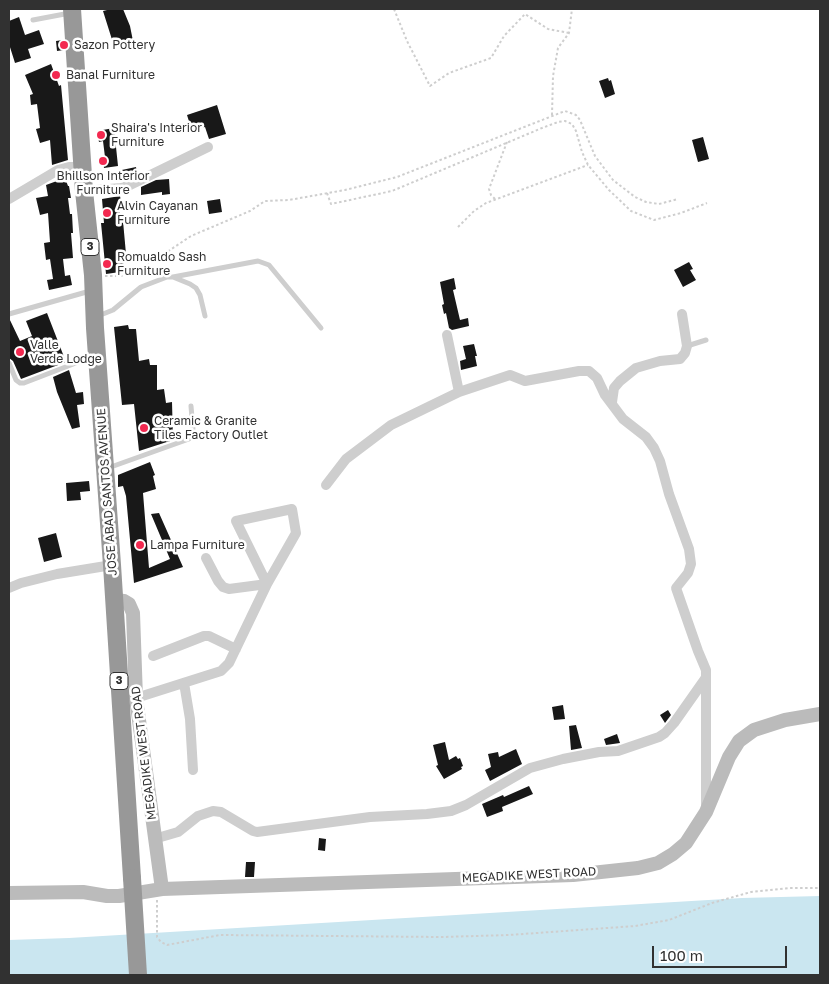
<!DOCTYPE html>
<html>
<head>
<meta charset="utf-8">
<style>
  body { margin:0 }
  #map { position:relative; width:829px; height:984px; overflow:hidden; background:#fff; font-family:"Golos Text",sans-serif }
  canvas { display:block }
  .frame { position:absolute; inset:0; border:10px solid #313131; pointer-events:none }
  .scale { position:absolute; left:652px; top:946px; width:135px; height:22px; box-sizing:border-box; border:2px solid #313131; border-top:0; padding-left:6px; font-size:15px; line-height:18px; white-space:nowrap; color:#313131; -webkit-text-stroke:4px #fff; paint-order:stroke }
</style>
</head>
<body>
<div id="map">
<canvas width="829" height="984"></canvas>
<div class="frame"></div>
<div class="scale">100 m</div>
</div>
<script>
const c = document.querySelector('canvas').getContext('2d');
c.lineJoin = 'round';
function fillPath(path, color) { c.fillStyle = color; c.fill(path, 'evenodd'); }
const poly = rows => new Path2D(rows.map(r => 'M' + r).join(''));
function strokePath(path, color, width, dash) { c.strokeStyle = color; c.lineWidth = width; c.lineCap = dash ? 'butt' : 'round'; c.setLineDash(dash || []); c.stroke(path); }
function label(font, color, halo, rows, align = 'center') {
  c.font = font + ' "Golos Text",sans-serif'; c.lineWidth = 5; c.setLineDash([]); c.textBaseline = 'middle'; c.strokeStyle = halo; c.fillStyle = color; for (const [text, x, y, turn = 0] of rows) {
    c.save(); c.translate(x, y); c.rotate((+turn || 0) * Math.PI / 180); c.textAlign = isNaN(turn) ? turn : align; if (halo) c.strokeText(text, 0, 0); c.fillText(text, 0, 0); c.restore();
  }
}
fillPath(poly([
  [820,896,820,975,9,975,9,940,69,938,742,898]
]), '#cae6f0');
fillPath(poly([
  [111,9,123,9,130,26,133,41,114,46,103,11],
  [19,17,25,35,39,30,44,44,28,49,31,58,15,63,9,44,9,21],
  [63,40,64,50,57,51,56,41],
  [51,64,59,86,61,85,68,160,52,165,50,140,40,143,36,129,40,128,37,104,31,105,30,95,33,94,25,75],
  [608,78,609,81,611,80,615,94,605,98,599,81],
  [217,105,226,134,209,139,205,127,192,131,187,115],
  [114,128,118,166,104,168,102,157,105,157,103,141,99,142,97,131],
  [703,137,709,159,698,162,692,140],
  [136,167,137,174,120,181,117,171],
  [65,178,68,186,69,186,71,198,68,198,70,214,72,214,73,233,71,233,73,258,63,259,65,276,70,275,72,285,49,290,47,280,53,279,50,259,46,260,44,243,50,242,48,213,40,215,36,198,48,196,46,185],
  [169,179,170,194,162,195,162,192,141,195,141,187,156,180],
  [120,196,122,206,119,207,121,221,123,221,126,254,122,254,124,268,120,269,120,272,106,274,101,223,104,223,102,199],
  [220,199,222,212,209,214,207,201],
  [689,262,693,269,690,270,696,280,683,287,674,270],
  [454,278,456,289,453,290,460,320,468,318,469,326,452,330,449,328,446,313,444,314,442,305,444,304,440,282],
  [47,313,66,362,21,379,13,361,9,358,9,318,20,341,32,336,26,321],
  [128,325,129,329,136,329,139,361,149,359,150,365,157,365,157,390,164,389,166,403,172,402,173,440,139,451,134,404,122,405,114,327],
  [474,344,477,356,475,356,477,366,461,370,460,361,466,359,463,346],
  [69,370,76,393,83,392,84,404,77,405,80,427,72,429,57,392,53,377],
  [150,462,155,475,153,476,156,489,143,493,149,568,170,559,151,514,159,513,183,567,134,583,126,496,123,486,118,487,118,475],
  [89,481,90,491,80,492,81,500,67,501,66,483],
  [56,533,62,557,44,562,38,538],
  [563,705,565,719,554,720,552,707],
  [668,710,671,715,665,723,660,715],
  [576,725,582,748,571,750,569,726],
  [617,734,620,743,606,745,604,739],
  [445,742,449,760,456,756,458,759,460,758,463,766,461,767,462,769,444,779,436,766,438,765,433,745],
  [516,749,522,764,490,781,485,770,491,767,488,754,498,752,499,757],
  [529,786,533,794,502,807,503,811,487,817,482,804,503,795,504,797],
  [319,838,326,839,325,851,318,850],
  [246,862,255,862,254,877,245,877]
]), '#181818');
strokePath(poly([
  [394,9,407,41,430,86,449,73,491,58,504,36,525,14,548,29,569,33],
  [552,115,553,76,558,48,569,33,572,9],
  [327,193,331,204,392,191,542,128,558,122,565,121,572,124,576,131,582,152,588,165,609,190,631,211,654,220,681,213,707,203],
  [495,199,491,195,489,189,507,142],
  [458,227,474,211,486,203,588,165],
  [105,276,123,276,134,274,191,236,250,211,265,201,289,200,345,190,397,177,565,111,576,115,580,120,595,156,613,180,635,197,646,202,659,204,678,199],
  [157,900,157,937,161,942,167,945,220,935,442,937,509,935,635,926,669,920,712,903,751,892,789,888,820,888]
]), '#cecece', 2, [2.5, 2.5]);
strokePath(poly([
  [33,20,70,13],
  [173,277,258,261,269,265,321,328],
  [9,314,90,291],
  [98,316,113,310,141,287,167,277,173,277,190,284,196,288,200,295,205,316],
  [687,346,706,340],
  [9,363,16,380,20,383,24,383,94,356],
  [108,468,189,439,193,430,191,406]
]), '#cecece', 5);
strokePath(poly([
  [84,191,121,188,130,185,208,147],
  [9,199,58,170,69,167,83,167],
  [447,335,459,392],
  [612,402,614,388,620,381,636,368,660,361,680,359,685,353,687,346,682,314],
  [326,485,346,459,391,425,459,392,510,375,525,381,579,371,589,371,597,378,605,395,623,419,646,437,654,448,660,461,669,494,689,549,691,564,688,573,676,588,698,651,706,670,706,806],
  [9,588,21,583,57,574,112,565],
  [153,656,204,636,209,636,236,649],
  [184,683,190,719,193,770],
  [136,698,221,671,229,663,267,584,296,533,292,509,236,521,267,584,229,589,223,587,218,581,206,558],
  [154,839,178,832,198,816,213,811,221,812,253,831,257,832,370,817,427,814,451,811,466,805,530,768,563,759,599,752,618,751,659,737,665,733,674,723,705,679]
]), '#cecece', 10);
strokePath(poly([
  [114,600,124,601,129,604,133,613,136,698,162,889],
  [9,893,83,892,107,896,119,896,162,889,573,875,638,868,658,863,673,854,686,843,706,812,729,757,739,741,754,730,785,720,820,714]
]), '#bbb', 14);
strokePath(poly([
  [72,9,84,191,93,275,95,328,112,565,132,878]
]), '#989898', 18);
strokePath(poly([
  [132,878,138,975]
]), '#989898', 18);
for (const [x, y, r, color] of [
  [64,45,5,"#f32950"],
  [56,75,5,"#f32950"],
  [101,135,5,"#f32950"],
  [103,161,5,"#f32950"],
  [107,213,5,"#f32950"],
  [107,264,5,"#f32950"],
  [20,352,5,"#f32950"],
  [144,428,5,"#f32950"],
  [140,545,5,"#f32950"]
]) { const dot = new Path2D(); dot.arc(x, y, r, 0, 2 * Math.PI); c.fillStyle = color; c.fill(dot); strokePath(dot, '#fff', 2); }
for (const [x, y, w] of [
  [90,247,18],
  [119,681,18]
]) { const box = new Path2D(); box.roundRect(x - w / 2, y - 8.5, w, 17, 4); c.fillStyle = '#fff'; c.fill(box); strokePath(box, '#313131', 1); }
label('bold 11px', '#313131', null, [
  ["3",90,247],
  ["3",119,681]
]);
label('12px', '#313131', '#fff', [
  ["Sazon Pottery",74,45],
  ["Banal Furniture",66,75],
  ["Shaira's Interior",111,128],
  ["Furniture",111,142],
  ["Bhillson Interior",103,176,"center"],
  ["Furniture",103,190,"center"],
  ["Alvin Cayanan",117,206],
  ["Furniture",117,220],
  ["Romualdo Sash",117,257],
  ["Furniture",117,271],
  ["Valle",30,345],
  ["Verde Lodge",30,359],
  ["Ceramic & Granite",154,421],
  ["Tiles Factory Outlet",154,435],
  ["Lampa Furniture",150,545]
], 'left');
label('12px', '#313131', '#fff', [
  ["JOSE ABAD SANTOS AVENUE",107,492,-94],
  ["MEGADIKE WEST ROAD",144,753,-97],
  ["MEGADIKE WEST ROAD",529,875,-3]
]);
</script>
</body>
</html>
